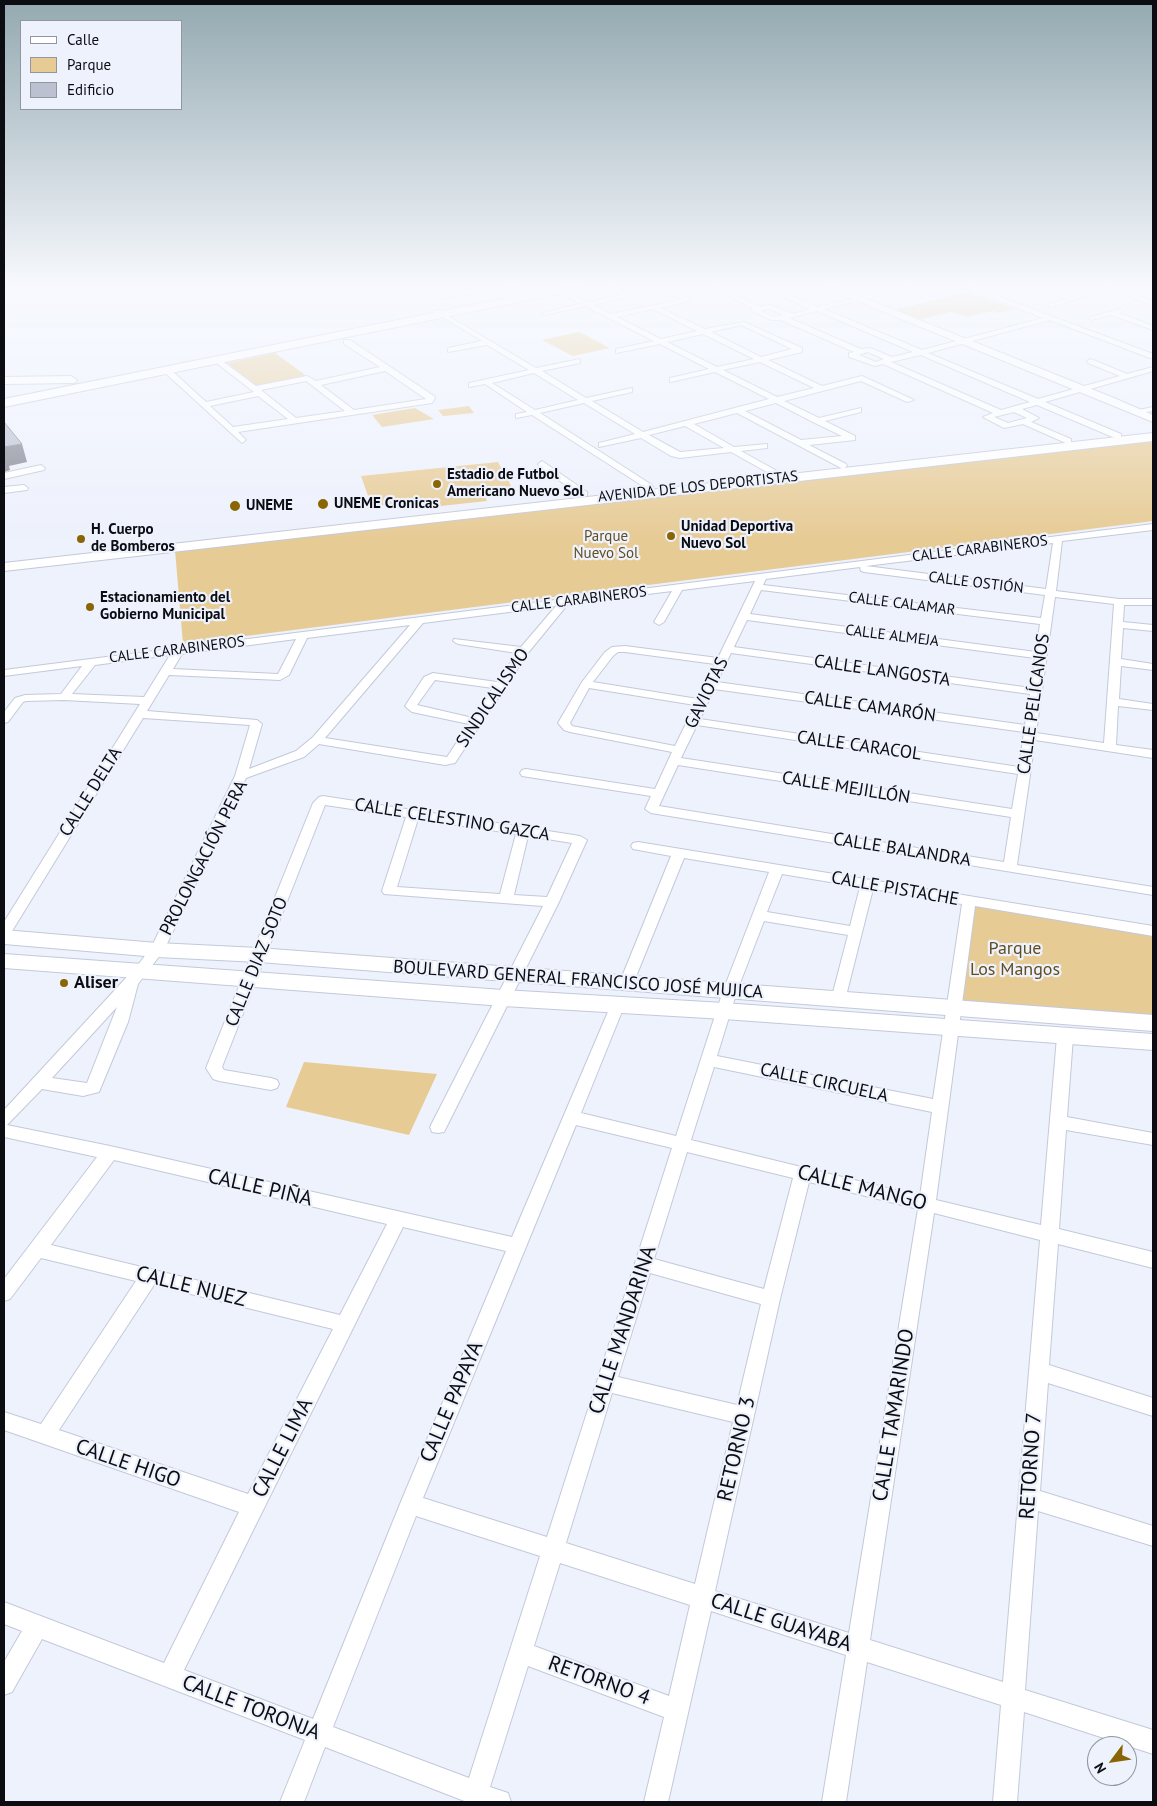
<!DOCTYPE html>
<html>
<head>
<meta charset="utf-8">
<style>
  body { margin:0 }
  #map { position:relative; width:1157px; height:1806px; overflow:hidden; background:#eef2fd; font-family:"PT Sans",sans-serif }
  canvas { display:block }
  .frame { position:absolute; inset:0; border:5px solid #0c0d13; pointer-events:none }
  .legend { position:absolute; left:20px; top:20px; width:162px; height:90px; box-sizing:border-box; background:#eef2fd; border:1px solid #94969f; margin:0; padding:6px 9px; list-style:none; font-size:15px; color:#0c0d13 }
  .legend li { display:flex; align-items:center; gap:10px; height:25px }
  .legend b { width:25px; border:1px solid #94969f }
  .north { position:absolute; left:1087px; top:1736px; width:50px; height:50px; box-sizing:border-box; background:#eef2fd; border:1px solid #94969f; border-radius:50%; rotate:239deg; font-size:14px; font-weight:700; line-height:20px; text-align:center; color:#0c0d13 }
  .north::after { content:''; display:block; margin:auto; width:18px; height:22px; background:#896603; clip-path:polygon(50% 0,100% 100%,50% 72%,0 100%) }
</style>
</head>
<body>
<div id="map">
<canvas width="1157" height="1806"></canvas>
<div class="frame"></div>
<ul class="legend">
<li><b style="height:6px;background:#fff"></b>Calle</li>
<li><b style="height:14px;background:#e7cb95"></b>Parque</li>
<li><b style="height:14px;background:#bcc1d2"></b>Edificio</li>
</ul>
<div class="north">N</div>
</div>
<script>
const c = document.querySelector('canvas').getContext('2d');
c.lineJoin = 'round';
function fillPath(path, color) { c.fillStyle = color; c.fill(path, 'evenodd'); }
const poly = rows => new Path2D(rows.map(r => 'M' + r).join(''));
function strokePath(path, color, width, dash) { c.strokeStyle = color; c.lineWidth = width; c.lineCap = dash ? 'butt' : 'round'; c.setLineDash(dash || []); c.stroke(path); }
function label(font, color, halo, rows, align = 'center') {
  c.font = font + ' "PT Sans",sans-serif'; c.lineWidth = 4.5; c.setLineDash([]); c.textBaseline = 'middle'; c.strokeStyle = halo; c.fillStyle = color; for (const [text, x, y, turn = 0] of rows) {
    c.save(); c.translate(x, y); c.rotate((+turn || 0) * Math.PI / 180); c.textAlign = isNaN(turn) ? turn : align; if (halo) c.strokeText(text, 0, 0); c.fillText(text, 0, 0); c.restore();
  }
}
fillPath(poly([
  [968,292,1015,309,999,313,993,311,967,317,952,312,918,320,893,310],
  [579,332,610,348,573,356,542,340],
  [275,353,308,377,258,387,227,363],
  [469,406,474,413,443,416,438,410],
  [415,408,434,419,382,427,372,415],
  [1153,441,1153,521,183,644,175,550],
  [498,462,514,491,484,494,487,501,404,510,401,503,372,507,361,476],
  [975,905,1153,935,1153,1015,959,1003],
  [304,1062,437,1074,409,1135,286,1107]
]), '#e7cb95');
const street = poly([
  [503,287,525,287,442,298,439,296,442,294,503,287],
  [608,287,616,287,628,294,626,297,593,305,611,314,683,299,660,287,669,287,693,300,660,308,705,329,744,322,802,348,802,352,768,360,822,386,862,376,914,400,907,402,861,381,784,401,819,418,861,408,861,412,825,421,855,436,855,440,809,445,846,464,847,466,843,469,737,413,694,424,734,447,767,444,767,448,741,451,777,471,778,473,774,476,731,452,680,458,671,456,641,438,599,447,599,443,635,434,584,403,540,413,652,485,653,487,649,490,532,415,516,418,516,414,527,412,485,384,469,387,469,383,529,370,487,345,448,352,448,348,482,341,433,311,438,310,536,368,580,359,580,363,542,371,586,398,632,388,632,392,592,401,643,432,769,399,715,372,670,382,670,378,709,369,660,344,616,353,616,349,654,341,585,306,545,315,542,313,580,304,558,292,558,290,562,290,587,302,621,295,608,287],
  [653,309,697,331,661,339,617,317,653,309],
  [741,325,792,349,761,357,711,332,741,325],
  [703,334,754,359,717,367,667,342,703,334],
  [760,362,814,388,777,397,723,370,760,362],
  [534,373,578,400,535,410,492,383,534,373],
  [776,403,815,423,842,436,801,440,745,411,776,403],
  [685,426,724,448,680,452,649,435,685,426],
  [711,287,720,287,760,307,770,305,792,314,810,309,762,287,771,287,818,307,902,287,914,287,824,309,922,350,1043,318,963,287,973,287,1153,354,1153,358,1150,358,1050,320,928,353,1038,399,1120,376,1088,363,1087,361,1091,359,1127,374,1153,367,1153,371,1045,402,1121,434,1121,438,1115,438,1037,405,1022,409,1039,418,1031,422,1071,439,1071,443,1068,444,1023,424,1004,428,983,417,993,413,883,364,875,366,849,357,849,353,854,352,781,320,771,320,752,311,752,308,711,287],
  [769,309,784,315,774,317,761,311,769,309],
  [817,311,913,352,892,357,870,348,861,349,789,318,817,311],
  [867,352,884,359,876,362,859,355,867,352],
  [921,355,1030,402,1001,410,891,362,921,355],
  [1014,412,1027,418,1008,423,994,417,1014,412],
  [1034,287,1044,287,1073,297,1089,293,1092,295,1051,307,1049,306,1049,304,1066,299,1034,287],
  [1101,287,1111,287,1153,301,1153,305,1101,287],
  [1120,309,1123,311,1119,313,1153,326,1153,330,1111,315,1091,320,1088,318,1120,309],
  [344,340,350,340,434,396,435,398,432,403,238,432,246,440,242,443,163,371,170,369,206,402,254,392,215,362,215,358,218,358,256,386,307,376,316,381,380,367,344,344,344,340],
  [385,371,426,399,354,410,321,385,385,371],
  [306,381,345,411,296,418,261,390,306,381],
  [258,396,288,419,233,427,210,406,258,396],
  [1153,407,1153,411,1138,413,1134,411,1153,407],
  [542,461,587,492,587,496,581,496,539,466,538,464,542,461],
  [41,465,45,468,44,470,4,479,4,473,41,465],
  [24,485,28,488,27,490,4,493,4,487,24,485],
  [1153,524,1153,530,1062,541,1056,591,1119,599,1153,599,1153,605,1124,605,1123,622,1153,625,1153,631,1123,628,1121,659,1153,664,1153,670,1121,666,1119,699,1153,704,1153,710,1118,706,1116,745,1153,750,1153,758,1035,740,1017,865,1153,887,1153,895,651,813,645,809,651,796,522,776,520,773,522,770,526,769,655,789,672,752,570,732,564,730,558,723,582,682,605,652,612,647,625,646,718,658,755,581,682,590,664,622,659,625,654,622,672,591,568,604,528,653,455,763,445,765,319,744,304,757,246,778,164,950,138,984,128,1022,99,1092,83,1096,42,1089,7,1125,110,1146,512,1237,613,1000,618,999,623,1000,625,1004,581,1113,676,1136,723,991,769,872,684,858,633,984,631,988,626,989,621,988,619,984,671,856,633,849,631,846,633,843,638,842,1153,926,1153,936,975,906,936,1200,1041,1225,1057,1037,1060,1033,1065,1031,1070,1033,1073,1037,1067,1117,1153,1133,1153,1145,1066,1130,1059,1229,1153,1252,1153,1268,1058,1244,1049,1365,1153,1398,1153,1416,1048,1383,1040,1491,1153,1526,1153,1546,1038,1511,1025,1690,1153,1730,1153,1754,1024,1712,1017,1802,993,1802,1001,1705,867,1662,846,1802,822,1802,846,1655,711,1611,668,1802,644,1802,664,1717,528,1666,490,1787,508,1793,511,1802,467,1802,325,1747,304,1802,280,1802,305,1740,42,1639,12,1692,4,1695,4,1662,22,1631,4,1624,4,1602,164,1663,239,1512,4,1430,4,1412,41,1424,136,1281,41,1258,10,1299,4,1301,4,1279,97,1157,4,1137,4,1110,137,966,151,948,235,776,250,725,143,718,9,936,4,938,4,922,140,704,64,700,26,701,23,702,8,722,4,723,4,712,15,698,25,695,61,694,82,666,4,676,4,670,1153,524],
  [1053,543,1046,589,866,566,1053,543],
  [860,567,861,571,864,572,1045,595,1041,618,763,585,766,579,860,567],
  [761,590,1040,624,1036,652,750,614,761,590],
  [1055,597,1114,604,1104,743,1036,733,1055,597],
  [556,606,521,647,454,639,453,641,458,644,517,653,497,682,433,673,424,677,405,706,407,708,412,712,469,724,447,757,325,738,423,623,556,606],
  [747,620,1035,658,1031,688,734,647,747,620],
  [410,625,313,737,296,751,249,769,262,724,257,720,147,711,169,675,280,680,289,675,307,638,410,625],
  [296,639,278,674,173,669,182,654,296,639],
  [618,652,625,652,715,664,698,699,593,682,613,656,618,652],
  [731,653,1030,694,1025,725,717,682,731,653],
  [170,655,144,697,72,694,95,665,170,655],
  [435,680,493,688,473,718,417,705,435,680],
  [589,688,695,705,675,746,572,726,570,723,589,688],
  [714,689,1024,732,1019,767,700,719,714,689],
  [697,725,1018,774,1012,809,681,758,697,725],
  [678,765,1011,817,1004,862,659,806,678,765],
  [782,874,860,887,850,926,767,912,782,874],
  [873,889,962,904,933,1099,717,1056,737,991,764,921,848,935,831,1000,833,1004,838,1005,843,1004,845,1000,873,889],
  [117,1007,87,1083,52,1078,117,1007],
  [714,1067,932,1112,920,1196,691,1140,714,1067],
  [576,1125,672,1148,547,1537,423,1498,576,1125],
  [687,1152,793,1178,764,1289,654,1259,687,1152],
  [114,1160,387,1224,340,1315,51,1245,114,1160],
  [809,1182,918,1209,849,1633,715,1591,780,1299,809,1182],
  [934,1213,1040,1240,1003,1682,870,1640,934,1213],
  [403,1227,506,1251,400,1504,313,1719,184,1670,403,1227],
  [650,1273,761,1304,737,1405,618,1377,650,1273],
  [154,1285,333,1329,248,1494,59,1430,154,1285],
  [612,1393,733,1422,695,1584,566,1543,612,1393],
  [416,1516,540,1556,469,1778,333,1727,416,1516],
  [560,1563,690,1605,669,1696,534,1646,560,1563],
  [323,796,580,836,587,840,559,902,444,1132,438,1133,432,1132,430,1127,543,906,384,894,382,891,406,817,325,805,222,1067,224,1070,271,1078,277,1080,279,1084,277,1088,271,1090,219,1081,213,1079,206,1068,313,803,319,797,323,796],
  [418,819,516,834,500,894,397,887,418,819],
  [528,836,572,843,547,897,514,895,528,836]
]);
const secondary = poly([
  [823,287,837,287,1114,398,1153,415,1153,422,823,287],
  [1153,433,1153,441,4,571,4,563,1153,433],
  [4,930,157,943,259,948,1153,1015,1153,1031,259,962,157,957,4,944,4,930],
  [4,954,503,990,724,1003,1153,1034,1153,1050,724,1019,503,1006,4,968,4,954]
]);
const primary = poly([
  [562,287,583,287,578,290,4,407,4,399,562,287],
  [71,376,77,380,75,383,4,384,4,377,71,376]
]);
strokePath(street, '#c3c9da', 2);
strokePath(secondary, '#c3c9da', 2);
strokePath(primary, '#c3c9da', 2);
fillPath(street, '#fff');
fillPath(secondary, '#fff');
fillPath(primary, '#fff');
fillPath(poly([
  [22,444,27,462,9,466,10,470,4,472,4,447]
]), '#848793');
const building = poly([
  [4,422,22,444,4,447,4,422]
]);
fillPath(building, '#bcc1d2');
strokePath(building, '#848793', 1);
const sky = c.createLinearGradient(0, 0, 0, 540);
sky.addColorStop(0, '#94a9b1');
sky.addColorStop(0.53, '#f7f9fe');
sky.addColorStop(1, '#f7f9fe00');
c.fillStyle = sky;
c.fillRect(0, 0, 1157, 540);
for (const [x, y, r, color] of [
  [437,484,5,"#896603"],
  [323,504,6,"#896603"],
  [235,506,6,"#896603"],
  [671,536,5,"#896603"],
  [81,539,5,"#896603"],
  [90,607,5,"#896603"],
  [64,983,5,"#896603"]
]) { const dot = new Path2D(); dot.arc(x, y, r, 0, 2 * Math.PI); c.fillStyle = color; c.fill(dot); strokePath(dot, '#eef2fd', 2); }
label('bold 15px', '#0c0d13', '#eef2fd', [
  ["Estadio de Futbol",447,475],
  ["Americano Nuevo Sol",447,492],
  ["UNEME Cronicas",334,504],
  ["UNEME",246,506],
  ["Unidad Deportiva",681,527],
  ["Nuevo Sol",681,544],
  ["H. Cuerpo",91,530],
  ["de Bomberos",91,547],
  ["Estacionamiento del",100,598],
  ["Gobierno Municipal",100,615]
], 'left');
label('15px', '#0c0d13', '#eef2fd', [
  ["AVENIDA DE LOS DEPORTISTAS",698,487,-6],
  ["CALLE CARABINEROS",980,549,-7],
  ["CALLE OSTIÓN",976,583,7],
  ["CALLE CARABINEROS",579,600,-7],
  ["CALLE CALAMAR",902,604,7],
  ["CALLE ALMEJA",892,636,7],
  ["CALLE CARABINEROS",177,650,-7]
]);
label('15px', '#624d1f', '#eef2fd', [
  ["Parque",606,537],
  ["Nuevo Sol",606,554]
]);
label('18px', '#0c0d13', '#eef2fd', [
  ["CALLE LANGOSTA",882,671,8],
  ["GAVIOTAS",707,693,-64],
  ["SINDICALISMO",493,698,-56],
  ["CALLE PELÍCANOS",1034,704,-82],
  ["CALLE CAMARÓN",870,707,8],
  ["CALLE CARACOL",859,746,8],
  ["CALLE MEJILLÓN",846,788,9],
  ["CALLE DELTA",91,792,-58],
  ["CALLE CELESTINO GAZCA",452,820,9],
  ["CALLE BALANDRA",902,850,9],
  ["PROLONGACIÓN PERA",204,858,-63],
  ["CALLE PISTACHE",895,889,10],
  ["CALLE DIAZ SOTO",257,962,-68],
  ["BOULEVARD GENERAL FRANCISCO JOSÉ MUJICA",578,980,4],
  ["CALLE CIRCUELA",824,1083,12]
]);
label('18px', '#624d1f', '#eef2fd', [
  ["Parque",1015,949],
  ["Los Mangos",1015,970]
]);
label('bold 18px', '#0c0d13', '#eef2fd', [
  ["Aliser",74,983]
], 'left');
label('21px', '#0c0d13', '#eef2fd', [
  ["CALLE PIÑA",260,1188,13],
  ["CALLE MANGO",862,1188,14],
  ["CALLE NUEZ",191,1287,14],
  ["CALLE MANDARINA",623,1330,-72],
  ["CALLE PAPAYA",452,1402,-67],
  ["CALLE TAMARINDO",894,1415,-81],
  ["CALLE LIMA",283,1448,-63],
  ["RETORNO 3",737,1449,-77],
  ["CALLE HIGO",128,1464,19],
  ["RETORNO 7",1031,1466,-86],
  ["CALLE GUAYABA",781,1623,18],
  ["RETORNO 4",599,1681,20],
  ["CALLE TORONJA",251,1708,21]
]);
</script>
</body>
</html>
